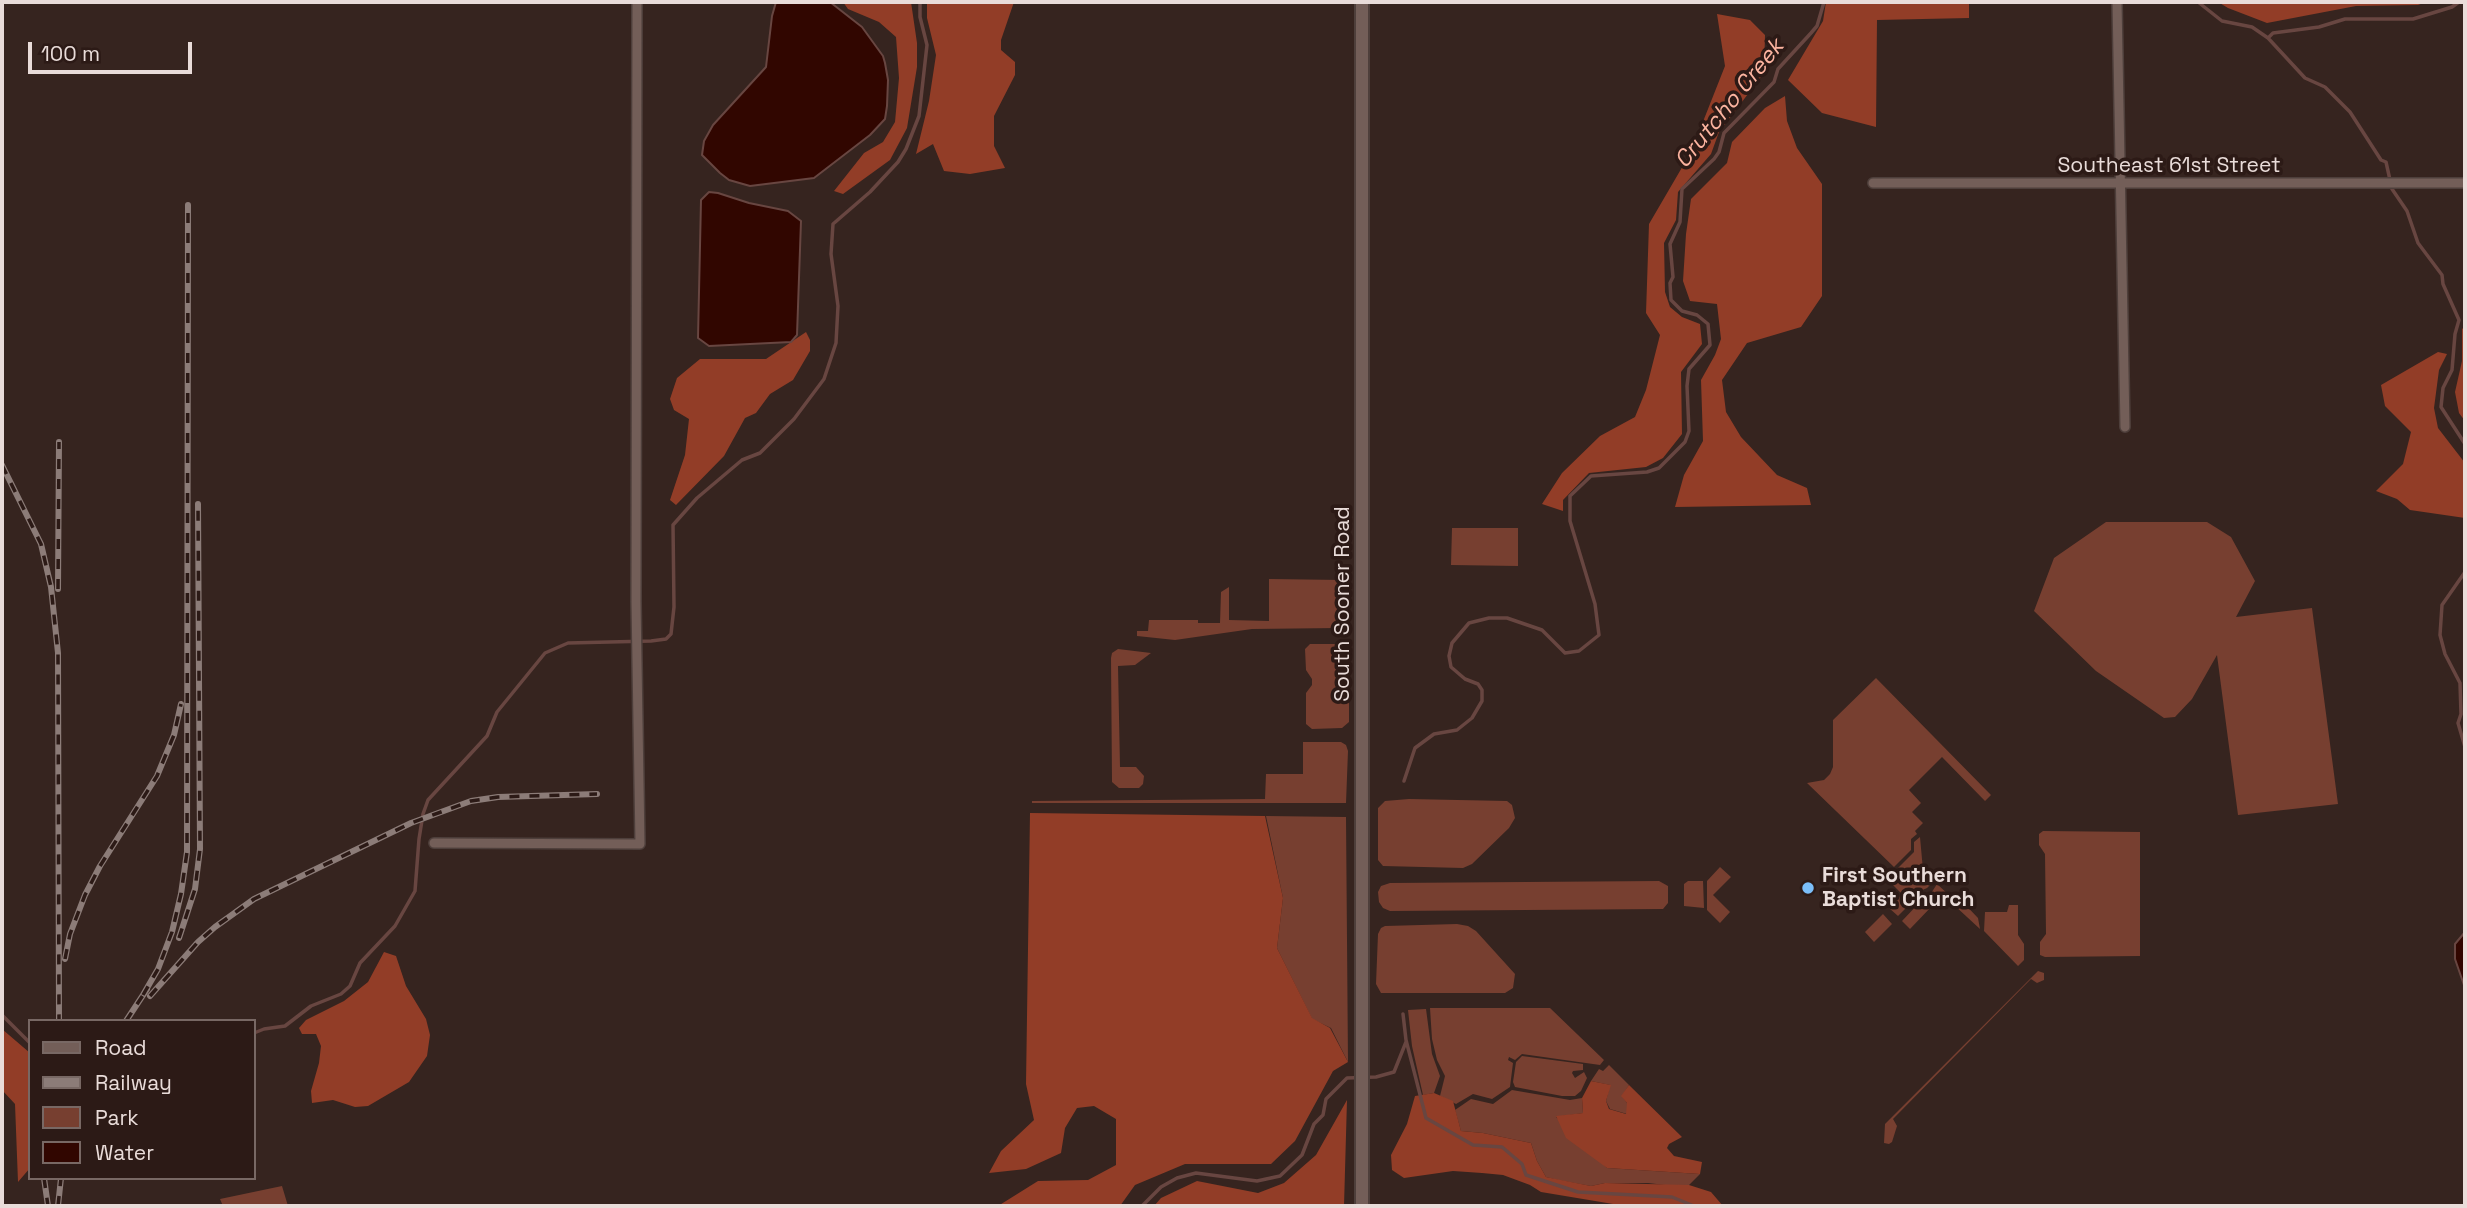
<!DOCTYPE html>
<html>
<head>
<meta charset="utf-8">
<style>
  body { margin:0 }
  #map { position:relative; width:2467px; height:1208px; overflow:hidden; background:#36241f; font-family:"Space Grotesk",sans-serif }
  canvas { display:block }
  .frame { position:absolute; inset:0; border:4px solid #e9dcd9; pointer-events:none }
  .legend { position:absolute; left:28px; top:1019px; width:228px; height:161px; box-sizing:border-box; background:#2c1a16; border:2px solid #786864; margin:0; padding:9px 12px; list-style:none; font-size:21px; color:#e9dcd9 }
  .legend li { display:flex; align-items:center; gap:14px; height:35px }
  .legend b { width:35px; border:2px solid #786864 }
  .scale { position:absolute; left:28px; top:42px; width:164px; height:32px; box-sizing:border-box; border:4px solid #e9dcd9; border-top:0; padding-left:9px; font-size:21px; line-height:24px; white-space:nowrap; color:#e9dcd9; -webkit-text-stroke:5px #2c1a16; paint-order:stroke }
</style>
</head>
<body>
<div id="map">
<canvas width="2467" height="1208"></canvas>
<div class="frame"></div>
<ul class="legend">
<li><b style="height:9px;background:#735e58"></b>Road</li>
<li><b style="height:9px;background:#8c7c78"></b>Railway</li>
<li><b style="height:19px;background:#773f30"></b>Park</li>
<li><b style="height:19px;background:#310600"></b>Water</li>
</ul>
<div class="scale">100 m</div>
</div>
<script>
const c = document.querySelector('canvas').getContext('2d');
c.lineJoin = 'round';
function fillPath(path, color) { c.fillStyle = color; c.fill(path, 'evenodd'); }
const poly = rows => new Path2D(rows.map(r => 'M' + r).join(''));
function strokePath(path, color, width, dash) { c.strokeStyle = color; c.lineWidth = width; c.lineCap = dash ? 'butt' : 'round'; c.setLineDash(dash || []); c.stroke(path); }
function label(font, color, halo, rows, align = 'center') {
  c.font = font + ' "Space Grotesk",sans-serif'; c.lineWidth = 7; c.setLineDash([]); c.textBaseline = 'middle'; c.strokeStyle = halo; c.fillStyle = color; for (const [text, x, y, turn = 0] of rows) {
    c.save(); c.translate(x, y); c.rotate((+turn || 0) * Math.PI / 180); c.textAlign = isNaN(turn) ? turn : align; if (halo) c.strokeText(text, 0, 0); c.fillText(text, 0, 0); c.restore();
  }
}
fillPath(poly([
  [2106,522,2207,522,2231,537,2255,581,2236,617,2312,608,2338,804,2238,815,2217,655,2192,699,2175,717,2164,718,2096,671,2034,611,2054,558],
  [1452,528,1518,528,1518,566,1451,565],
  [1269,579,1342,580,1347,584,1349,590,1348,623,1338,628,1252,629,1175,640,1137,636,1137,631,1148,631,1149,620,1198,620,1198,623,1220,623,1221,592,1229,587,1229,620,1269,621],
  [1310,644,1341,644,1349,650,1349,722,1342,728,1312,729,1306,724,1306,693,1312,685,1312,679,1306,670,1305,649],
  [1118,649,1151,653,1135,665,1118,666,1120,767,1136,767,1144,776,1143,784,1139,788,1119,788,1112,782,1111,658,1112,653],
  [1876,678,1991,795,1985,801,1942,757,1909,790,1921,803,1912,812,1923,823,1915,831,1917,834,1911,839,1911,850,1894,867,1807,783,1824,780,1830,774,1833,767,1833,720],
  [1303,742,1341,742,1346,745,1348,751,1346,803,1032,803,1032,801,1265,799,1266,774,1303,774],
  [1409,799,1507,801,1512,805,1515,818,1509,828,1472,864,1463,868,1383,866,1378,860,1378,808,1385,801],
  [1266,816,1346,817,1348,1062,1331,1028,1312,1019,1277,948,1283,898],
  [2043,831,2140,832,2140,956,2045,957,2040,955,2040,942,2046,934,2045,854,2039,845,2039,834],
  [1920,837,1923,870,1901,874,1897,869,1914,852,1914,842],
  [1720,867,1731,877,1713,895,1730,912,1720,923,1707,910,1707,881],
  [1927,874,1934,881,1927,888,1918,892,1916,898,1898,916,1889,908,1902,894,1889,881,1891,879],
  [1659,881,1668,886,1668,903,1663,909,1390,911,1383,908,1379,902,1378,892,1381,886,1390,883],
  [1688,881,1703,881,1704,908,1684,906,1684,884],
  [1937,884,1950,896,1957,896,1978,918,1980,929,1954,905,1933,905,1910,929,1902,921,1920,902,1926,901],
  [2009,905,2018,905,2018,935,2024,944,2024,960,2018,966,1984,931,1985,912,2007,912],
  [1883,914,1892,924,1874,942,1865,932],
  [1457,924,1468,926,1476,931,1515,974,1513,988,1505,993,1381,993,1376,984,1378,934,1381,928,1385,926],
  [2038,971,2044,973,2044,980,2037,983,2031,979,1893,1119,1897,1126,1892,1142,1889,1144,1884,1143,1885,1124],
  [1430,1008,1550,1008,1604,1060,1600,1065,1522,1054,1515,1060,1509,1057,1508,1060,1513,1063,1510,1087,1492,1099,1473,1094,1456,1104,1440,1096,1445,1076,1437,1060,1432,1039],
  [1426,1009,1432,1054,1440,1076,1434,1093,1423,1095,1412,1046,1408,1010],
  [1522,1056,1583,1064,1583,1070,1573,1071,1572,1073,1575,1078,1584,1072,1587,1078,1581,1091,1575,1096,1562,1096,1515,1087,1513,1082,1516,1062],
  [1609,1065,1629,1085,1622,1096,1627,1103,1627,1114,1610,1109,1606,1101,1610,1085,1591,1081,1599,1069,1603,1071],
  [1512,1090,1570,1100,1582,1098,1583,1113,1556,1117,1607,1168,1700,1174,1689,1185,1673,1186,1648,1183,1605,1183,1591,1186,1558,1180,1546,1177,1537,1161,1531,1143,1483,1133,1461,1131,1455,1110,1471,1099,1493,1104],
  [282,1186,288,1206,223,1206,220,1199]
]), '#773f30');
fillPath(poly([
  [843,2,911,2,917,43,917,67,907,128,890,160,843,194,834,191,864,153,883,142,895,122,899,78,896,37,879,22,848,9],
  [927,2,1014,2,1001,40,1001,50,1015,62,1015,75,994,116,994,146,1005,168,970,174,944,171,933,144,916,154,929,101,936,55,927,18],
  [1826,2,1969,2,1969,18,1877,20,1876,127,1822,113,1788,80,1823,21],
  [2218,2,2426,2,2418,5,2356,6,2267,23,2228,8],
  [1717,14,1750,20,1765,35,1764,73,1719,132,1711,154,1678,192,1676,220,1664,243,1665,292,1670,307,1682,317,1700,324,1702,344,1681,372,1682,434,1663,458,1646,467,1589,473,1563,500,1563,511,1542,504,1562,473,1600,436,1635,417,1646,390,1660,335,1646,313,1649,224,1691,152,1725,66],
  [1785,96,1787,121,1797,148,1822,184,1822,296,1801,327,1747,343,1722,380,1726,412,1741,437,1777,475,1807,488,1811,505,1675,507,1684,475,1703,441,1701,380,1715,355,1721,339,1717,304,1690,301,1683,281,1686,234,1691,199,1727,163,1732,142,1765,108],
  [2462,328,2465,332,2465,421,2459,413,2455,392,2462,361],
  [806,332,810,340,810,351,793,380,770,394,756,413,745,418,724,456,676,505,670,500,685,455,689,419,674,410,670,399,677,378,700,359,766,359],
  [2438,352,2447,354,2439,370,2434,408,2438,428,2465,463,2465,518,2410,510,2397,499,2376,491,2403,464,2411,432,2385,406,2381,385],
  [1030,813,1265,816,1283,898,1277,948,1312,1018,1330,1028,1348,1062,1333,1071,1295,1141,1271,1164,1185,1164,1135,1185,1120,1206,998,1206,1038,1181,1088,1180,1116,1165,1116,1119,1094,1106,1077,1108,1065,1128,1061,1153,1026,1169,989,1173,1001,1151,1034,1120,1026,1084],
  [384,952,396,956,406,986,426,1019,430,1035,427,1056,409,1082,368,1106,355,1107,333,1100,312,1103,311,1091,319,1063,321,1046,316,1034,302,1034,299,1028,306,1020,344,1001,368,982],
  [2,1029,30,1053,30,1168,18,1182,15,1104,2,1090],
  [1591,1081,1611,1085,1606,1101,1609,1109,1626,1114,1627,1103,1621,1096,1629,1085,1682,1137,1669,1144,1667,1148,1674,1156,1702,1162,1700,1174,1607,1168,1566,1138,1556,1116,1583,1113,1582,1098],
  [1434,1093,1453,1101,1461,1131,1483,1133,1531,1143,1537,1161,1546,1177,1591,1186,1605,1183,1689,1185,1711,1192,1723,1206,1625,1206,1541,1192,1530,1185,1503,1175,1482,1173,1453,1171,1404,1178,1392,1170,1391,1155,1407,1124,1415,1096],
  [1347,1100,1344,1206,1154,1206,1161,1198,1197,1181,1258,1193,1284,1183,1316,1155]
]), '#923d27');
const water = poly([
  [776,2,830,2,862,27,883,56,885,63,888,80,887,106,885,119,870,135,814,178,750,186,729,180,720,173,702,155,704,141,713,125,766,67,772,16,776,2],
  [709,192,718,193,749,203,788,211,801,221,797,335,791,342,709,346,698,338,701,200,709,192],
  [2465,932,2465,988,2455,959,2455,944,2465,932]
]);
fillPath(water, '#310600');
strokePath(water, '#684641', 2);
strokePath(poly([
  [2198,2,2222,21,2252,27,2268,38,2305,78,2325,87,2350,112,2381,160,2386,162,2392,189,2407,211,2418,243,2442,275,2443,284,2459,320,2455,334,2452,370,2443,388,2441,407,2465,444],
  [2268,38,2273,33,2319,27,2345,19,2413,19,2452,7,2459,2],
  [2465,572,2442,605,2440,635,2445,654,2460,683,2461,714,2458,723,2465,747],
  [1404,781,1415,748,1434,734,1457,730,1472,718,1482,701,1482,690,1478,684,1465,679,1451,667,1449,656,1452,643,1469,623,1489,618,1507,618,1542,630,1565,653,1579,651,1599,635,1595,604,1570,521,1570,496,1591,476,1647,472,1659,468,1685,442,1689,431,1687,386,1689,369,1710,345,1708,324,1697,315,1682,311,1671,300,1670,283,1673,277,1670,244,1680,222,1682,189,1714,159,1719,152,1724,133,1774,82,1778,69,1811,33,1817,26,1824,2],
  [1403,1014,1406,1040,1426,1118,1473,1145,1502,1147,1522,1164,1526,1175,1578,1192,1672,1197,1694,1206],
  [2,1015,30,1043],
  [254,1033,264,1029,285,1026,311,1006,341,994,350,986,360,963,395,926,415,891,419,839,423,814,428,800,487,736,497,712,545,653,568,643,651,641,666,639,671,634,674,607,673,525,697,498,742,460,760,453,794,419,824,379,836,343,838,306,831,254,833,224,870,192,898,162,906,149,919,116,927,45,920,17,920,2],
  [1142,1206,1161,1187,1177,1178,1196,1173,1257,1181,1280,1176,1302,1155,1314,1124,1323,1115,1326,1099,1347,1078,1376,1077,1394,1072,1406,1042]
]), '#684641', 3.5);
const minor = poly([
  [2117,2,2125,427],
  [1873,183,2465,183],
  [434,843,640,844,636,602,637,2]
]);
const secondary = poly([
  [1362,1206,1362,2]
]);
strokePath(minor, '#4e3f3b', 12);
strokePath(secondary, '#4e3f3b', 16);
strokePath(minor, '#735e58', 9);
strokePath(secondary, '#735e58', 12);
const rail = poly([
  [2,465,41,544,51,587,58,653,59,1021],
  [58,589,59,442],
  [179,938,195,889,200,849,198,504],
  [65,959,70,934,85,895,100,866,157,776,174,735,181,704],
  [143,995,158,969,172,932,181,894,187,852,188,205],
  [150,996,198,942,215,927,254,899,411,823,471,801,498,797,597,794],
  [126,1021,147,989],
  [44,1178,48,1206],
  [58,1206,61,1178]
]);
strokePath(rail, '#8c7c78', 6);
strokePath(rail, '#2c1a16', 3.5, [10]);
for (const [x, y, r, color] of [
  [1808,888,7,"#7bbef8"]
]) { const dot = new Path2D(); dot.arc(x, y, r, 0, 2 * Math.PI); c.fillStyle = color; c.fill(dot); strokePath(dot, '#2c1a16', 2.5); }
label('21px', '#e9dcd9', '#2c1a16', [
  ["Southeast 61st Street",2169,166],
  ["South Sooner Road",1343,604,-90]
]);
label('bold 21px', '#e9dcd9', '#2c1a16', [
  ["First Southern",1822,876],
  ["Baptist Church",1822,900]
], 'left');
label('italic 23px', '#fcb4a0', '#2c1a16', [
  ["Crutcho Creek",1730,104,-51]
]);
</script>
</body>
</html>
